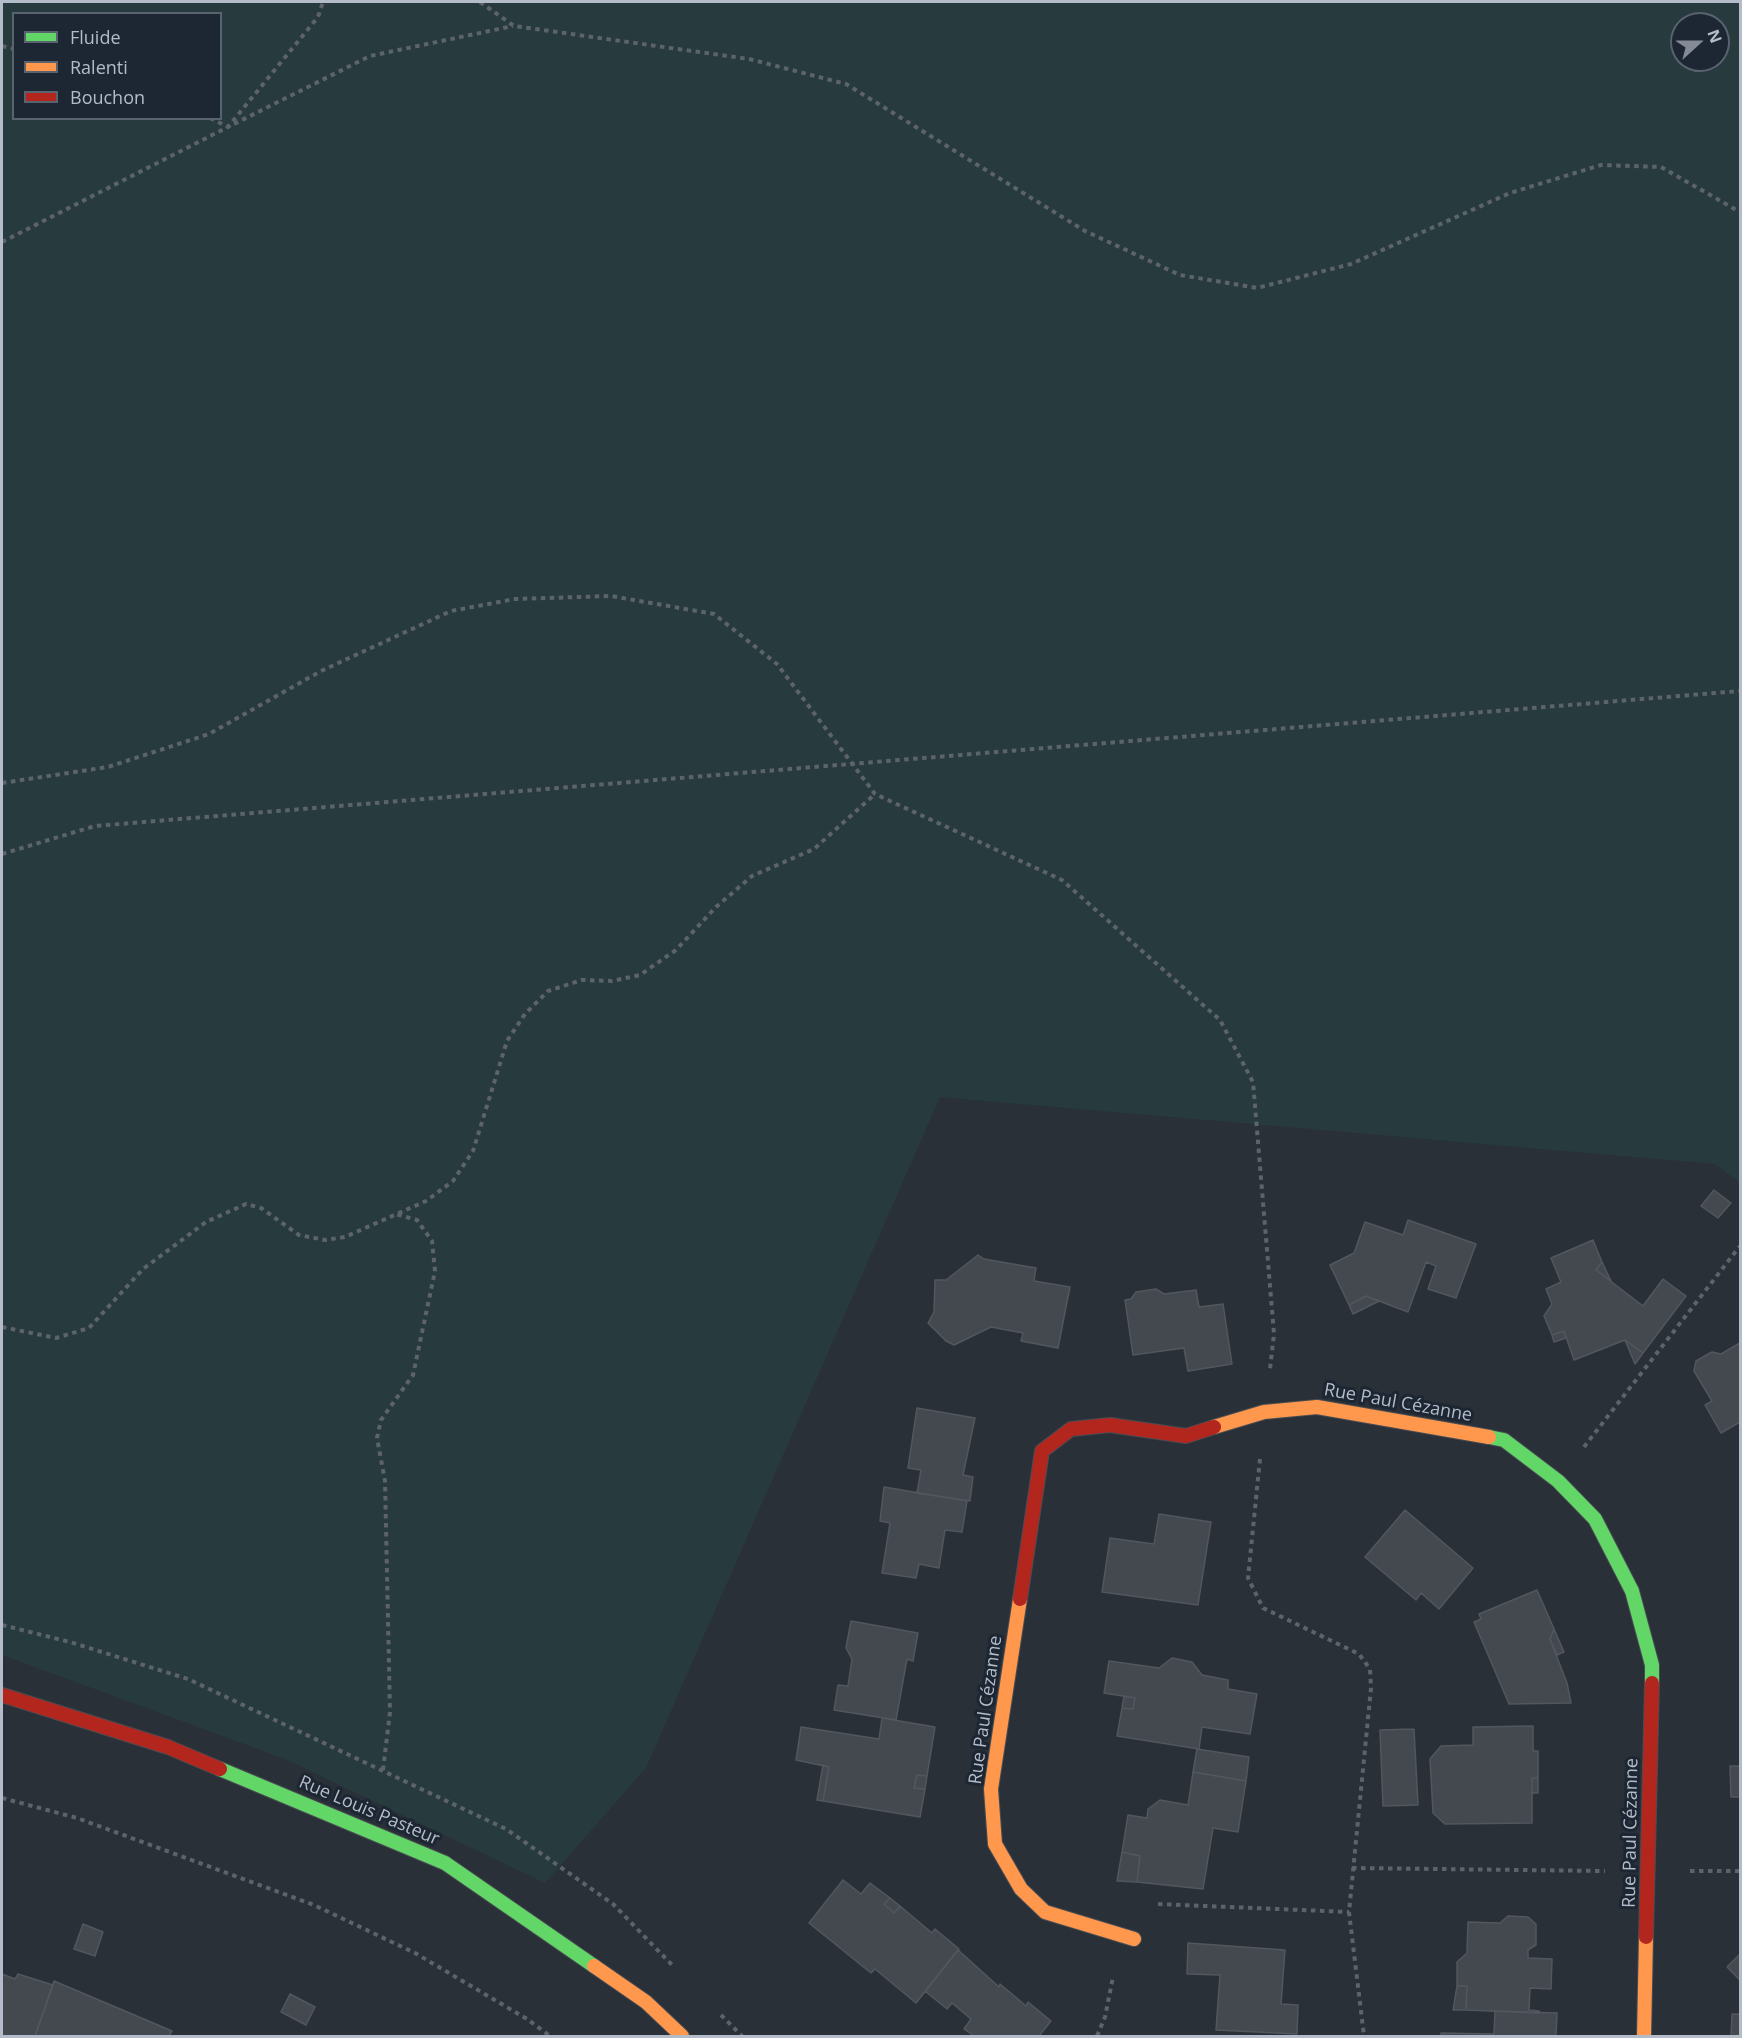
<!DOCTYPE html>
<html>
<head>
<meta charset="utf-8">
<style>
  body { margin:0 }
  #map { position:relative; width:1742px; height:2038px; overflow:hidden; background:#2a3038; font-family:"Open Sans",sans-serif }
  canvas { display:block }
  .frame { position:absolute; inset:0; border:3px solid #b4bcc9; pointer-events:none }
  .legend { position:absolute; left:12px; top:12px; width:210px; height:108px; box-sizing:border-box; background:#1d2633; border:2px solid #59626f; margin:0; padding:8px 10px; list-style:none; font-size:18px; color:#b4bcc9 }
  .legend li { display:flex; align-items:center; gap:12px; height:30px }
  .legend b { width:30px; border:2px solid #59626f }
  .north { position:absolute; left:1670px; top:12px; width:60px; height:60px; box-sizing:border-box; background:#1d2633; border:2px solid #59626f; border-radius:50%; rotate:69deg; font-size:16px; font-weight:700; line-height:24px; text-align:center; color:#b4bcc9 }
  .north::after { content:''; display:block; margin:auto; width:21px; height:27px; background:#848b96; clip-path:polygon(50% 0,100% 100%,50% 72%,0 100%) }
</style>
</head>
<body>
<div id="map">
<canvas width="1742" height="2038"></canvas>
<div class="frame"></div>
<ul class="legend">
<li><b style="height:8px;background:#63d668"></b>Fluide</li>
<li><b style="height:8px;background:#ff974d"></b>Ralenti</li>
<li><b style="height:8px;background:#b3261e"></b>Bouchon</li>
</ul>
<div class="north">N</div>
</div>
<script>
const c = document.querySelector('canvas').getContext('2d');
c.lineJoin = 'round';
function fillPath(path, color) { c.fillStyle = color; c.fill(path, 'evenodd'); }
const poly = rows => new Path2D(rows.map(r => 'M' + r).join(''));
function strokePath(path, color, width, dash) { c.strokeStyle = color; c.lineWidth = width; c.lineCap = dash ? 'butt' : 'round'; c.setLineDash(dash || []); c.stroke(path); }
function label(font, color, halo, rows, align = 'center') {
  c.font = font + ' "Open Sans",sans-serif'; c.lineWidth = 6; c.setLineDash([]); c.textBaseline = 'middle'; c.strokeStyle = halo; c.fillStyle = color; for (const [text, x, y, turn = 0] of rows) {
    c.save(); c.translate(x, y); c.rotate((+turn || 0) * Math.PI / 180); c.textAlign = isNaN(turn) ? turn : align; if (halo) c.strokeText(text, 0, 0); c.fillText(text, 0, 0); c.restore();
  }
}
fillPath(poly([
  [2,2,1740,2,1740,1183,1715,1164,940,1097,646,1768,545,1883,285,1759,2,1655],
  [14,14,220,14,220,118,14,118],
  [1682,24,1718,24,1718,60,1682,60]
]), '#273a3e');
const building = poly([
  [1714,1190,1731,1203,1718,1218,1701,1206,1714,1190],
  [1408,1220,1476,1244,1456,1298,1428,1289,1436,1266,1426,1262,1408,1312,1366,1296,1349,1305,1330,1265,1354,1253,1365,1222,1403,1235,1408,1220],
  [1593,1240,1602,1262,1596,1270,1643,1306,1663,1279,1686,1296,1643,1353,1625,1340,1574,1360,1564,1331,1552,1335,1544,1316,1552,1304,1546,1289,1561,1282,1551,1258,1593,1240],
  [978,1255,984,1259,1036,1268,1034,1281,1070,1287,1058,1348,1021,1341,1023,1333,991,1327,954,1345,946,1341,928,1323,934,1312,935,1280,946,1280,978,1255],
  [1602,1262,1611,1281,1596,1270,1602,1262],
  [1156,1289,1164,1294,1196,1290,1199,1307,1223,1304,1232,1364,1188,1371,1184,1348,1133,1355,1125,1300,1131,1299,1136,1292,1156,1289],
  [1366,1296,1379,1301,1353,1314,1349,1305,1366,1296],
  [1564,1331,1566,1338,1554,1342,1552,1335,1564,1331],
  [1625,1340,1643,1353,1635,1364,1625,1340],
  [1740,1343,1740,1422,1721,1433,1705,1405,1712,1401,1694,1371,1696,1361,1712,1352,1721,1354,1740,1343],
  [917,1408,975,1418,963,1475,973,1477,970,1501,917,1493,921,1470,908,1468,917,1408],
  [884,1487,967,1501,962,1532,945,1530,939,1568,919,1564,916,1578,882,1573,890,1523,880,1521,884,1487],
  [1405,1510,1473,1568,1439,1609,1421,1593,1416,1600,1365,1557,1405,1510],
  [1159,1514,1211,1522,1198,1605,1102,1592,1110,1538,1154,1544,1159,1514],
  [1537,1590,1554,1629,1550,1639,1567,1683,1571,1703,1509,1704,1474,1622,1481,1619,1479,1614,1537,1590],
  [851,1621,918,1633,913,1661,907,1659,896,1720,834,1710,838,1685,848,1686,852,1659,846,1648,851,1621],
  [1554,1629,1564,1652,1557,1655,1550,1639,1554,1629],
  [1172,1658,1192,1662,1202,1675,1228,1680,1228,1689,1257,1694,1250,1734,1202,1727,1199,1749,1117,1736,1122,1708,1133,1709,1135,1698,1104,1693,1109,1661,1159,1668,1172,1658],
  [1124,1696,1135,1698,1133,1709,1122,1708,1124,1696],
  [882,1718,935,1727,927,1776,917,1775,914,1788,925,1789,920,1817,823,1801,829,1767,796,1760,801,1727,879,1739,882,1718],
  [1533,1726,1533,1751,1538,1751,1538,1778,1532,1778,1532,1823,1445,1824,1433,1813,1430,1759,1441,1746,1473,1745,1473,1727,1533,1726],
  [1414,1729,1418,1805,1383,1806,1380,1730,1414,1729],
  [1197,1749,1249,1757,1246,1781,1193,1772,1197,1749],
  [823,1765,829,1767,823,1801,817,1800,823,1765],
  [1730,1766,1740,1766,1740,1797,1731,1797,1730,1766],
  [1193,1772,1246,1781,1238,1832,1213,1828,1203,1889,1137,1882,1140,1856,1122,1852,1128,1815,1147,1818,1148,1809,1160,1800,1188,1805,1193,1772],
  [917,1775,927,1776,925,1789,914,1788,917,1775],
  [1532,1778,1538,1778,1538,1793,1532,1793,1532,1778],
  [1122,1852,1140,1856,1137,1882,1117,1881,1122,1852],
  [843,1880,861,1894,870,1883,890,1898,884,1904,894,1913,900,1906,932,1933,935,1929,959,1949,916,2003,875,1969,871,1973,809,1923,843,1880],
  [890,1898,900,1906,894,1913,884,1904,890,1898],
  [1508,1916,1528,1917,1536,1924,1536,1945,1528,1950,1528,1958,1552,1959,1551,1989,1530,1988,1529,2010,1539,2011,1539,2013,1466,2010,1467,1986,1457,1986,1457,1962,1467,1953,1468,1922,1500,1923,1508,1916],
  [83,1924,103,1932,95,1956,74,1949,83,1924],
  [1188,1943,1285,1950,1281,2004,1298,2005,1297,2034,1216,2030,1220,1975,1187,1974,1188,1943],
  [958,1950,999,1987,1000,1984,1026,2006,1028,2002,1051,2021,1039,2036,974,2036,964,2029,971,2019,952,2003,947,2009,925,1991,958,1950],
  [1740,1954,1740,1953,1740,1980,1727,1967,1740,1954],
  [2,1974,15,1979,18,1974,53,1985,35,2036,2,2036,2,1974],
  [54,1981,172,2031,169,2036,35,2036,54,1981],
  [1457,1986,1467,1986,1466,2010,1453,2010,1457,1986],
  [290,1994,315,2007,306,2025,281,2012,290,1994],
  [1495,2011,1557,2013,1556,2036,1441,2036,1441,2033,1494,2034,1495,2011],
  [1732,2014,1740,2014,1740,2036,1731,2036,1732,2014]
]);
fillPath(building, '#444950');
strokePath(building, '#52575f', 1.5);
const fast = poly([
  [1489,1437,1504,1440,1558,1481,1595,1519,1632,1591,1652,1665,1652,1683],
  [220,1769,445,1863,594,1966]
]);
const slow = poly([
  [1214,1427,1264,1412,1317,1407,1489,1437],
  [1020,1599,991,1789,995,1844,1021,1889,1045,1912,1134,1939],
  [594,1966,646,2002,682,2036],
  [1644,2036,1646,1937]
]);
const jam = poly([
  [1020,1599,1042,1451,1071,1429,1110,1425,1186,1436,1214,1427],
  [2,1695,168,1747,220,1769],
  [1646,1937,1652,1683]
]);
strokePath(fast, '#484c53', 16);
strokePath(slow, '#484c53', 16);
strokePath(jam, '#484c53', 16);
strokePath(poly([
  [480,2,514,26,749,59,846,84,1085,231,1180,275,1257,288,1351,264,1510,193,1601,165,1661,167,1740,212],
  [2,46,14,49],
  [210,118,228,127,370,56,513,26],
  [2,242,228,127,318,17,323,2],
  [2,783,108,767,209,734,321,671,451,611,515,599,611,596,714,614,777,664,875,794,1062,880,1220,1020,1253,1082,1274,1334,1270,1369],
  [2,854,95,826,1740,691],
  [2,1327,56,1338,89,1328,143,1269,206,1222,246,1204,261,1208,299,1235,325,1240,345,1237,426,1201,453,1181,473,1151,507,1041,525,1014,548,991,582,980,612,981,640,975,676,950,716,907,752,876,814,849,875,794],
  [1584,1447,1740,1246],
  [1260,1459,1248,1578,1263,1608,1359,1654,1370,1669,1371,1688,1349,1912,1364,2036],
  [2,1625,70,1642,188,1679,506,1829,613,1904,672,1965],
  [383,1770,390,1712,385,1481,377,1438,381,1420,413,1375,435,1271,432,1241,417,1220,395,1214],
  [2,1798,77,1818,314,1905,415,1953,527,2019,550,2036],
  [1352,1868,1605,1871],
  [1690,1871,1740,1871],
  [1158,1904,1349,1912],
  [721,2015,742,2036],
  [1097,2036,1105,2017,1113,1977]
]), '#5d636a', 4, [4.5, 4.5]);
strokePath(fast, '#63d668', 14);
strokePath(slow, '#ff974d', 14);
strokePath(jam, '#b3261e', 14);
label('18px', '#b4bcc9', '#1d2633', [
  ["Rue Paul Cézanne",1398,1403,10],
  ["Rue Paul Cézanne",986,1710,-82],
  ["Rue Louis Pasteur",369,1811,23],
  ["Rue Paul Cézanne",1631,1833,-89]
]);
</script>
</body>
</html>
